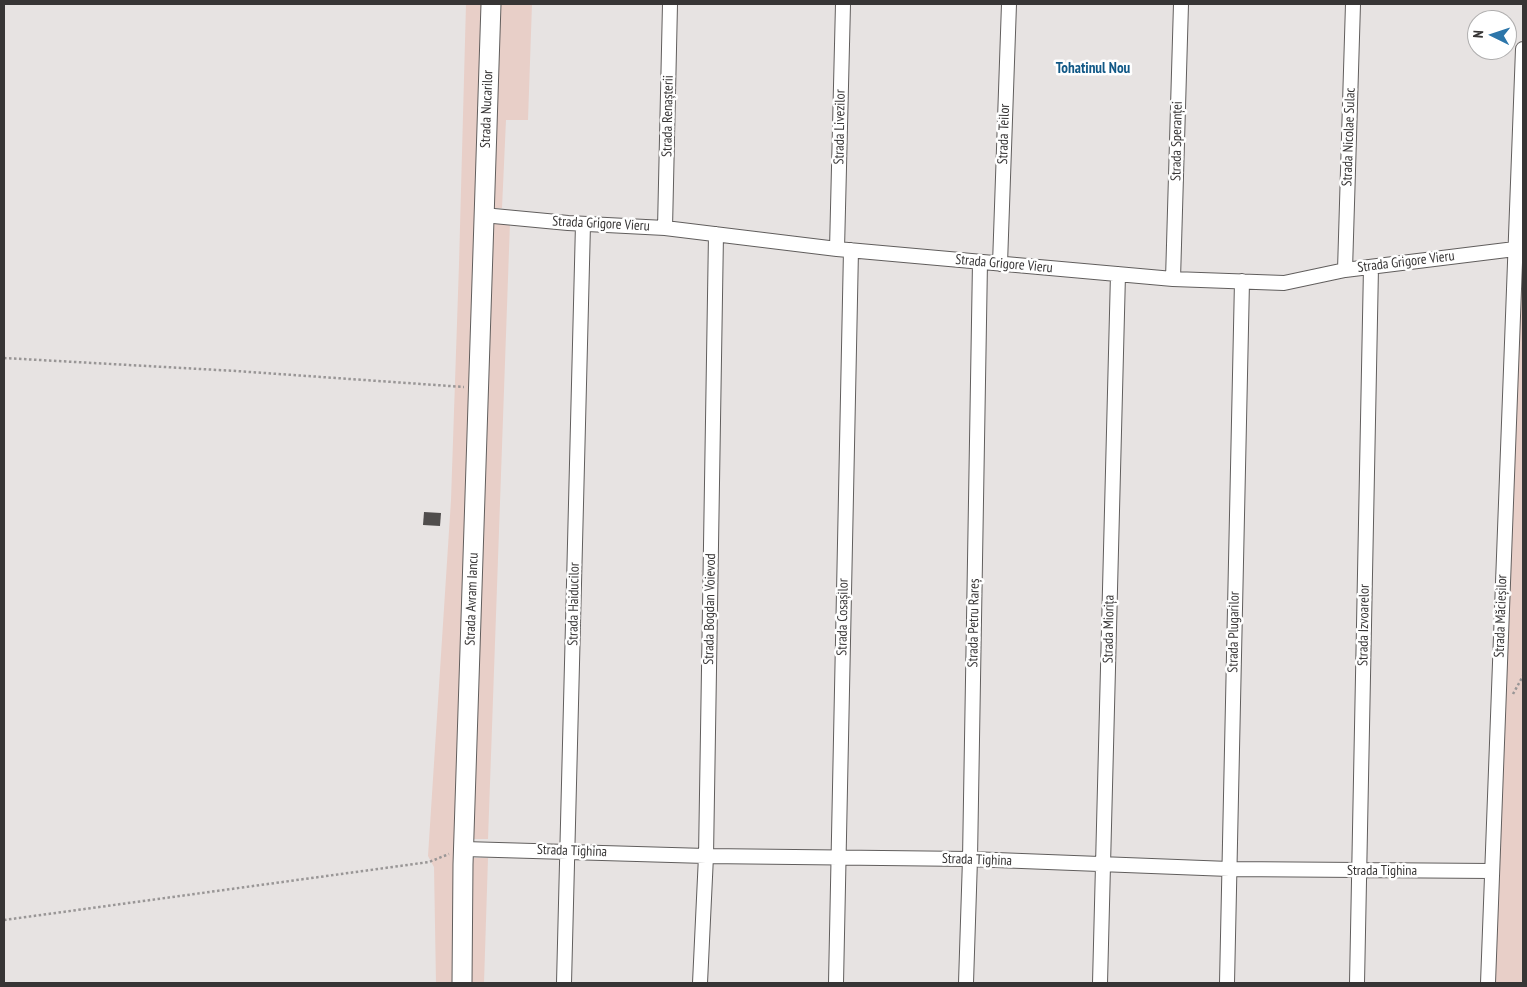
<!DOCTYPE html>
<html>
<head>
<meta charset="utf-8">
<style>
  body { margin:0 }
  #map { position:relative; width:1527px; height:987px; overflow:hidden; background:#e7e3e2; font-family:"PT Sans Narrow",sans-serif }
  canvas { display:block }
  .frame { position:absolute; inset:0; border:5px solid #373535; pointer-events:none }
  .north { position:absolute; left:1467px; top:10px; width:50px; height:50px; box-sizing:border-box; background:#fff; border:1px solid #afaeae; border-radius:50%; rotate:274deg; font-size:14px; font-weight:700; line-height:20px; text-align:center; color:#373535 }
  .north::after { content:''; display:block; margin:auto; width:18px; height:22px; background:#2d76aa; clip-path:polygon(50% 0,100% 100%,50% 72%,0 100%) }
</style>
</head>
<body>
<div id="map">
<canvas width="1527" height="987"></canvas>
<div class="frame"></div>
<div class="north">N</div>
</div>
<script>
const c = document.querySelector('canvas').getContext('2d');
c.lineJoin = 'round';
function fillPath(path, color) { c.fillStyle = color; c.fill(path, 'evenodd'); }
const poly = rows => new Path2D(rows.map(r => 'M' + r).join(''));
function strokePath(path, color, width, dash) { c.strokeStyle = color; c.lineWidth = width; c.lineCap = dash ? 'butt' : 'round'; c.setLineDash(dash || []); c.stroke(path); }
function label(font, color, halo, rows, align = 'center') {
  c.font = font + ' "PT Sans Narrow",sans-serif'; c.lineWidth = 5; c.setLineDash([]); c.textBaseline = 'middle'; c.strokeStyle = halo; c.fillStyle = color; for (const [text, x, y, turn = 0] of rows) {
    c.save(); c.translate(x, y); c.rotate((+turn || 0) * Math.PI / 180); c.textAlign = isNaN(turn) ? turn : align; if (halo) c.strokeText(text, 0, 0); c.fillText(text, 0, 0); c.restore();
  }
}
fillPath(poly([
  [466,4,483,4,455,983,436,983,434,867,428,856,451,500,459,264],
  [495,4,532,4,528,120,506,120,502,208,490,208],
  [490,220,510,222,488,839,471,839],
  [1520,236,1523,236,1523,983,1494,983],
  [471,858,488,858,484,983,468,983]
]), '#e8cfc8');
fillPath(poly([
  [424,512,441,513,440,526,423,525]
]), '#504d4c');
const street = poly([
  [483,215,568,223,665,228,837,249,1173,279,1284,283,1345,270,1523,248],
  [665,228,670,4],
  [837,249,843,4],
  [1000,264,1009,4],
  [1345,270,1353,4],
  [1173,279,1181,4],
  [464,849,706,856,970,859,1229,869,1491,871],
  [564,983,583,224],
  [700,983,706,856,716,234],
  [836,983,851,250],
  [966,983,970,859,980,262],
  [1100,983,1118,274],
  [1227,983,1242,281],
  [1357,983,1371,267],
  [1488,983,1523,49]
]);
const secondary = poly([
  [462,983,463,864,491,4]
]);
strokePath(street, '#615e5d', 16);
strokePath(secondary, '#615e5d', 21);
strokePath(poly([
  [4,358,236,371,464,387],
  [1513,694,1523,676],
  [4,920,429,862,449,854]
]), '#999696', 2.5, [2.5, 2.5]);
strokePath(street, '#fff', 14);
strokePath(secondary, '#fff', 19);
label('14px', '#373535', '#fff', [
  ["Strada Nucarilor",487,109,-88],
  ["Strada Renașterii",668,116,-89],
  ["Strada Livezilor",840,127,-89],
  ["Strada Teilor",1004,134,-88],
  ["Strada Nicolae Sulac",1349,137,-88],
  ["Strada Speranței",1177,141,-89],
  ["Strada Grigore Vieru",601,224,3],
  ["Strada Grigore Vieru",1406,262,-7],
  ["Strada Grigore Vieru",1004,264,5],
  ["Strada Avram Iancu",472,599,-88],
  ["Strada Haiducilor",574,604,-89],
  ["Strada Bogdan Voievod",710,609,-89],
  ["Strada Măcieșilor",1501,616,-88],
  ["Strada Cosașilor",843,617,-89],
  ["Strada Petru Rareș",974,623,-89],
  ["Strada Izvoarelor",1364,625,-89],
  ["Strada Miorița",1109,629,-89],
  ["Strada Plugarilor",1234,632,-89],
  ["Strada Tighina",572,851,2],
  ["Strada Tighina",977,860,2],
  ["Strada Tighina",1382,871]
]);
label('bold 15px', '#115886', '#fff', [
  ["Tohatinul Nou",1093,69]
]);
</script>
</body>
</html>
